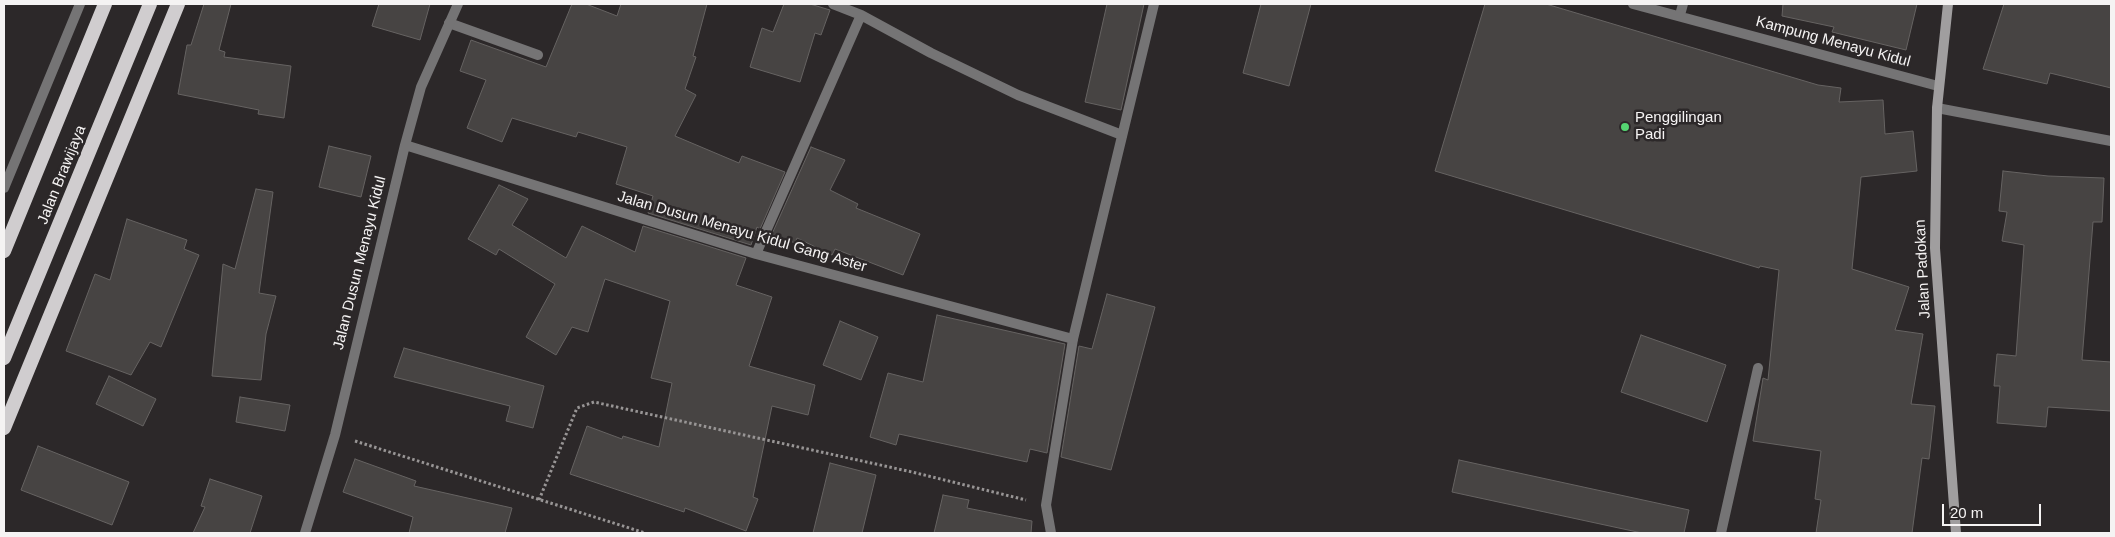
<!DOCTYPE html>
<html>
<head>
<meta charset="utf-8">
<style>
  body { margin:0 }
  #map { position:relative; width:2115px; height:537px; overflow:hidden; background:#2c2829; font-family:Arial,sans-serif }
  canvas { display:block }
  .frame { position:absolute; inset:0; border:5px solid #f5f3f3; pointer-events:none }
  .scale { position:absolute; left:1942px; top:504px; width:99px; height:22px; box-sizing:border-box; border:2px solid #f5f3f3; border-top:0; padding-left:6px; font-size:15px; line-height:18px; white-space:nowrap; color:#f5f3f3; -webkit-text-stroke:4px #2c2829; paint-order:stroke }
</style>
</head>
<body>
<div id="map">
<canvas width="2115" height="537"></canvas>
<div class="frame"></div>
<div class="scale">20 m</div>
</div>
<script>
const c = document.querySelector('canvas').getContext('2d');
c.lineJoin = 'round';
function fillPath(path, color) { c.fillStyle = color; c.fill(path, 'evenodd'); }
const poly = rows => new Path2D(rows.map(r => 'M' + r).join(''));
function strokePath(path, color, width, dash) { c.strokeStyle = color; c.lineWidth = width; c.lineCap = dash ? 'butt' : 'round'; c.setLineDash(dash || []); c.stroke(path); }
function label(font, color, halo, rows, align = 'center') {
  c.font = font + ' Arial,sans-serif'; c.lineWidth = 5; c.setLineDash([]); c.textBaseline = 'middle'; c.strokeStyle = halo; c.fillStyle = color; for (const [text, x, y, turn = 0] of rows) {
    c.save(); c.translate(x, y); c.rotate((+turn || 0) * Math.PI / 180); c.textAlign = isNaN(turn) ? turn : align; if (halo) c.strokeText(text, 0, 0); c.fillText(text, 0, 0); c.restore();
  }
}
const building = poly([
  [204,4,231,4,219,50,225,52,224,57,291,66,284,118,258,114,259,110,178,94,187,45,191,45,204,4],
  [379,4,430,4,420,40,372,26,379,4],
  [572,4,586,4,617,16,621,4,707,4,693,56,696,57,685,89,696,95,675,136,739,163,742,156,785,172,760,229,757,227,751,245,648,213,653,196,616,184,627,147,578,132,576,137,512,118,502,142,467,128,486,80,460,71,471,40,546,67,572,4],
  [784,4,810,4,830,10,821,35,815,33,800,82,750,67,762,28,773,32,784,4],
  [1107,4,1144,4,1121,110,1085,102,1107,4],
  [1261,4,1311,4,1289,86,1243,73,1261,4],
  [1485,4,1546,4,1818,85,1841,88,1839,102,1883,100,1885,134,1913,131,1917,171,1861,177,1852,269,1909,287,1895,330,1923,334,1911,404,1935,406,1929,459,1922,458,1912,533,1816,533,1821,500,1815,499,1821,451,1753,441,1763,378,1768,380,1779,270,1760,266,1759,268,1435,171,1485,4],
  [1783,4,1917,4,1906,50,1832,32,1834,27,1782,16,1783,4],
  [2004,4,2111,4,2111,88,2050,73,2047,84,1983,69,2004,4],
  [329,146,371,156,361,197,319,187,329,146],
  [811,147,845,160,830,190,858,204,856,208,920,234,903,275,835,249,832,255,797,238,795,243,772,234,811,147],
  [2003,171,2048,176,2104,178,2102,222,2093,222,2082,360,2111,362,2111,411,2048,407,2046,427,1997,423,2000,386,1994,386,1997,354,2016,356,2024,245,2002,241,2007,212,1999,211,2003,171],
  [499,185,528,199,512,225,566,258,582,226,635,252,643,226,746,258,736,285,772,297,749,366,815,385,808,415,772,406,753,497,758,499,746,531,685,508,684,512,570,474,587,426,622,439,623,436,659,447,672,383,651,378,670,301,605,279,588,332,572,327,556,355,526,337,555,284,499,249,496,255,468,239,499,185],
  [256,189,273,192,259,293,276,296,266,334,261,380,212,376,223,264,235,269,256,189],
  [127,219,187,240,184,249,199,255,161,347,150,342,131,375,66,351,95,274,110,280,127,219],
  [1107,294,1155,307,1111,470,1061,457,1079,346,1092,349,1107,294],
  [937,315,1065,344,1047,453,1030,449,1027,462,899,434,896,445,870,437,888,373,923,382,937,315],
  [840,321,878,337,861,380,823,365,840,321],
  [1641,335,1726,365,1707,422,1621,392,1641,335],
  [404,348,544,386,533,428,506,421,510,406,394,377,404,348],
  [109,376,156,399,143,426,96,404,109,376],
  [240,397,290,405,285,431,236,422,240,397],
  [38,446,129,482,112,525,21,490,38,446],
  [355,459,416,481,414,486,512,508,505,533,409,533,413,517,343,492,355,459],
  [1459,460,1689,510,1684,533,1642,533,1452,492,1459,460],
  [830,463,876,475,862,533,813,533,830,463],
  [210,479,262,496,250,533,193,533,205,507,201,506,210,479],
  [943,495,969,500,967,508,1032,521,1031,533,934,533,943,495]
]);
fillPath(building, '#474443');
strokePath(building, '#666362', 1);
strokePath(poly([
  [355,441,645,533],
  [539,500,577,408,594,402,912,472,1026,500]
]), '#989595', 3, [2.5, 2.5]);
strokePath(poly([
  [449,23,538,55],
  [1051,533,1046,505,1073,339,1154,4],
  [1721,533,1758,368]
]), '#757475', 10);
strokePath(poly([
  [833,4,861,15,931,53,1018,95,1122,135],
  [1633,4,1938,86],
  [1680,15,1683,4],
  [1937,108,2111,141],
  [405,145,756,254,1073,339],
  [756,254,861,15],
  [305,533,335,435,405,145,421,87,458,4]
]), '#757475', 10);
strokePath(poly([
  [4,188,80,4]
]), '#757475', 10);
strokePath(poly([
  [1948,4,1937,108,1935,248,1956,533]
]), '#a09e9f', 10);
strokePath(poly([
  [4,251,105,4],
  [4,358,150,4],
  [4,428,178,4]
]), '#d0cdcf', 14);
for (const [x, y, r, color] of [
  [1625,127,5,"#55d672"]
]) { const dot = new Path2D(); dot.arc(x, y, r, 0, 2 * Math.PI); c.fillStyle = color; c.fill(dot); strokePath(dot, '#2c2829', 2); }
label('15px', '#f5f3f3', '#2c2829', [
  ["Kampung Menayu Kidul",1833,42,15],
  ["Jalan Brawijaya",62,175,-68],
  ["Jalan Dusun Menayu Kidul Gang Aster",742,232,16],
  ["Jalan Dusun Menayu Kidul",360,263,-76],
  ["Jalan Padokan",1923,269,-93]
]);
label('15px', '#f5f3f3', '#2c2829', [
  ["Penggilingan",1635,118],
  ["Padi",1635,135]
], 'left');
</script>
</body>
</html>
